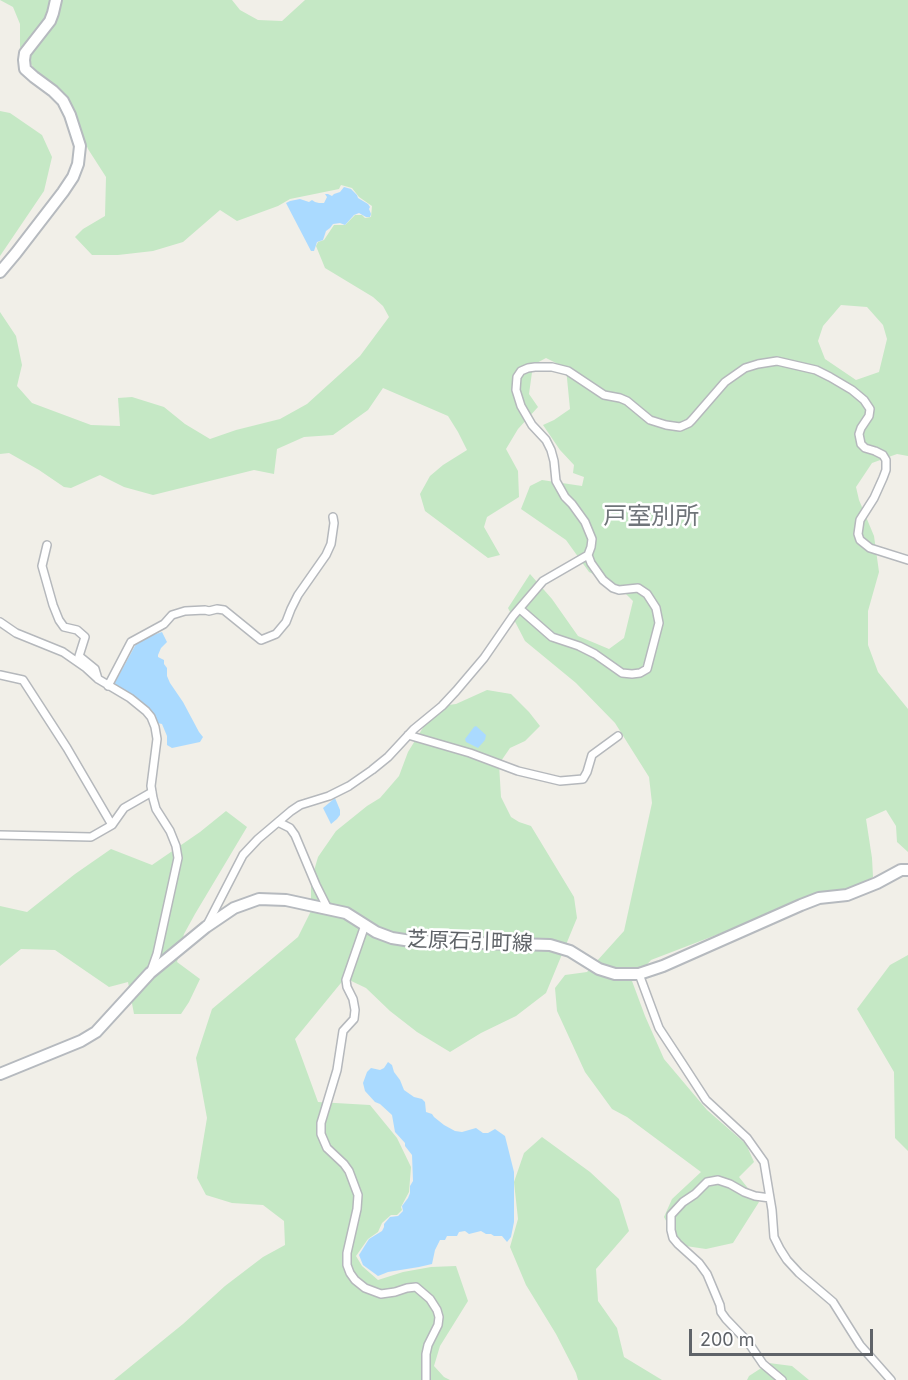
<!DOCTYPE html>
<html>
<head>
<meta charset="utf-8">
<style>
  body { margin:0 }
  #map { position:relative; width:908px; height:1380px; overflow:hidden; background:#f1efe8; font-family:Inter,sans-serif }
  canvas { display:block }
  .scale { position:absolute; left:689px; top:1329px; width:184px; height:27px; box-sizing:border-box; border:3px solid #5f6368; border-top:0; padding-left:8px; font-size:18px; line-height:21px; white-space:nowrap; color:#5f6368; -webkit-text-stroke:4px #fff; paint-order:stroke }
</style>
</head>
<body>
<div id="map">
<canvas width="908" height="1380"></canvas>
<div class="scale">200 m</div>
</div>
<script>
const c = document.querySelector('canvas').getContext('2d');
c.lineJoin = 'round';
function fillPath(path, color) { c.fillStyle = color; c.fill(path, 'evenodd'); }
const poly = rows => new Path2D(rows.map(r => 'M' + r).join(''));
function strokePath(path, color, width, dash) { c.strokeStyle = color; c.lineWidth = width; c.lineCap = dash ? 'butt' : 'round'; c.setLineDash(dash || []); c.stroke(path); }
function label(font, color, halo, rows, align = 'center') {
  c.font = font + ' Inter,"Noto Sans JP",sans-serif'; c.lineWidth = 5; c.setLineDash([]); c.textBaseline = 'middle'; c.strokeStyle = halo; c.fillStyle = color; for (const [text, x, y, turn = 0] of rows) {
    c.save(); c.translate(x, y); c.rotate((+turn || 0) * Math.PI / 180); c.textAlign = isNaN(turn) ? turn : align; if (halo) c.strokeText(text, 0, 0); c.fillText(text, 0, 0); c.restore();
  }
}
fillPath(poly([
  [0,0,232,0,240,10,258,20,282,21,305,0,908,0,908,456,897,454,872,463,856,487,859,500,874,536,879,572,868,611,868,645,878,672,908,709,908,852,897,842,896,826,886,810,866,819,872,858,873,877,828,902,763,917,651,960,632,981,645,1016,664,1059,707,1110,746,1144,754,1162,739,1177,759,1202,733,1243,706,1249,679,1245,664,1217,672,1199,701,1172,627,1117,612,1109,585,1072,557,1011,555,988,565,975,587,972,624,931,652,803,649,777,615,723,576,683,525,641,508,608,530,574,552,599,578,636,609,649,624,638,633,601,618,586,589,572,566,540,521,509,530,486,542,480,582,486,584,477,573,473,574,465,560,450,543,425,554,420,570,409,566,368,546,358,533,365,529,394,538,407,518,429,506,449,518,471,519,497,487,517,484,527,500,555,488,558,425,511,420,494,430,476,443,465,467,450,458,432,448,416,383,388,368,410,333,435,304,437,277,449,274,474,254,470,153,495,124,487,100,475,71,488,64,487,39,470,9,453,0,454,0,312,16,336,22,365,17,386,32,403,91,425,120,426,118,398,132,397,164,407,185,424,210,439,236,430,280,419,307,404,360,356,389,317,383,306,373,297,325,268,316,246,318,242,324,240,334,225,345,225,355,215,362,215,365,218,371,217,372,206,359,197,352,188,341,185,339,189,290,199,278,206,237,221,220,210,183,242,153,251,118,255,92,255,75,237,83,229,105,216,106,177,88,149,70,105,35,70,20,47,20,24,13,7],
  [841,305,867,307,883,325,887,339,879,372,856,380,825,359,818,341,823,326],
  [0,111,10,113,42,135,52,157,44,191,0,256],
  [487,690,511,694,529,712,540,726,525,741,510,748,499,764,501,797,511,817,519,822,531,826,574,897,577,918,546,993,516,1016,481,1033,450,1052,417,1032,390,1011,366,988,345,978,295,1039,318,1102,370,1105,397,1138,411,1167,409,1192,401,1207,402,1210,397,1215,391,1215,382,1223,378,1232,368,1239,356,1256,362,1266,378,1280,403,1272,431,1267,456,1266,468,1301,440,1346,434,1366,444,1377,450,1380,114,1380,183,1324,225,1286,263,1257,285,1245,284,1221,263,1205,232,1203,206,1195,197,1178,207,1118,196,1058,212,1009,298,937,311,911,311,881,318,857,336,831,367,806,380,798,399,776,408,752,424,726,441,706,456,704],
  [226,811,247,827,195,914,184,934,177,962,200,979,189,1002,181,1014,134,1014,128,982,109,987,55,950,21,949,0,966,0,906,27,912,75,874,111,849,152,865,200,832],
  [908,955,908,1151,895,1138,894,1072,857,1009,890,965],
  [542,1137,590,1172,619,1199,629,1231,596,1269,598,1301,617,1328,624,1357,662,1380,578,1380,576,1373,556,1334,526,1285,510,1247,518,1219,514,1182,524,1153],
  [769,1363,792,1366,809,1380,747,1380,749,1376]
]), '#c5e8c5');
fillPath(poly([
  [344,187,351,189,357,195,358,198,368,204,370,207,369,209,371,214,370,217,366,217,359,213,354,215,345,225,340,223,333,224,330,228,326,231,323,240,317,242,314,251,311,251,286,203,290,201,300,199,309,202,312,200,315,202,319,203,324,203,327,197,325,194,328,194,332,196,334,194,340,192],
  [162,632,167,642,161,648,158,655,158,657,164,660,164,664,167,668,167,676,170,683,183,702,199,732,203,737,200,742,172,748,167,745,167,736,162,724,157,723,151,711,134,696,125,690,113,686,136,644,141,639],
  [476,726,486,735,485,740,478,748,466,742,465,739,474,727],
  [335,798,340,810,340,815,337,819,331,824,323,808],
  [388,1062,392,1065,394,1072,400,1080,404,1090,414,1097,422,1099,425,1102,426,1112,432,1114,434,1117,444,1125,455,1131,462,1132,476,1128,483,1133,488,1133,495,1129,505,1136,514,1172,514,1222,511,1237,507,1242,502,1236,494,1236,491,1234,486,1234,481,1231,469,1234,465,1231,459,1232,457,1236,447,1236,445,1240,440,1240,435,1250,432,1264,419,1267,388,1272,378,1276,363,1265,359,1255,369,1239,382,1231,384,1227,384,1224,390,1217,398,1216,403,1211,402,1206,408,1198,410,1193,410,1186,413,1181,412,1155,405,1146,405,1143,395,1132,392,1115,380,1104,375,1102,365,1091,363,1083,367,1072,371,1068,380,1070,384,1068]
]), '#aadaff');
const street = poly([
  [47,545,42,566,53,605,59,620,64,627,77,630,85,637,79,656,95,669,98,679],
  [520,609,552,637,579,646,595,654,622,673,632,674,640,673,647,669,659,623,656,608,647,594,638,588,619,590,613,588,603,580,591,563,588,555],
  [0,622,16,633,63,652,86,668,98,679,130,698,146,711,151,717,155,727,157,739,151,786,153,798,156,809,170,831,176,846,178,858,157,954,151,971],
  [0,675,23,680,67,748,112,825],
  [108,686,131,642,164,624,172,615,185,611,205,610,209,611,217,609,224,610,261,640,276,634,286,622,291,609,298,595,326,555,331,544,334,523,333,517],
  [408,735,470,753,518,771,560,781,583,779,587,772,592,755,618,736],
  [278,822,290,828,295,835,316,885,328,909],
  [0,835,91,837,112,825,124,808,152,792],
  [207,925,243,855,258,839,291,811,300,805,329,796,349,786,372,770,388,757,414,729,442,706,456,691,484,658,513,616,543,581,588,555,591,547,592,539,585,522,572,504,565,497,556,481,554,461,551,450,546,440,532,425,521,406,516,390,517,377,521,371,528,368,535,367,552,367,568,371,604,395,620,398,627,401,650,420,666,425,680,427,689,423,692,420,725,382,745,368,758,364,777,361,816,370,830,377,852,390,864,400,870,409,869,416,861,428,859,434,861,444,865,448,875,451,883,455,886,460,886,470,883,478,874,498,860,520,858,534,860,540,870,548,908,560],
  [365,925,346,980,347,987,353,999,355,1010,354,1019,343,1031,337,1070,321,1123,321,1134,327,1148,344,1164,349,1171,358,1195,357,1209,347,1253,347,1265,350,1273,355,1280,365,1288,381,1294,395,1292,407,1288,416,1287,430,1299,437,1310,439,1317,438,1325,428,1345,426,1354,426,1380],
  [639,974,659,1028,682,1063,706,1100,747,1138,764,1162,772,1210,774,1237,780,1249,787,1260,799,1273,833,1302,860,1345,891,1380],
  [770,1198,755,1196,744,1192,730,1184,718,1180,707,1182,695,1194,683,1202,671,1215,671,1230,673,1238,678,1244,699,1263,707,1274,720,1305,721,1312,726,1319,748,1342,763,1364,782,1380]
]);
const secondary = poly([
  [0,272,16,253,63,192,73,177,78,164,80,146,70,115,63,101,53,91,34,77,25,69,24,60,25,53,50,21,53,13,56,0],
  [0,1074,81,1041,96,1032,150,973,206,927,234,908,259,899,286,900,346,913,376,932,392,938,411,941,550,945,570,951,599,969,615,974,639,974,663,966,801,905,819,898,847,895,877,883,901,870,908,870]
]);
strokePath(street, '#b5b8bc', 10);
strokePath(secondary, '#b6babf', 14);
strokePath(street, '#fff', 7);
strokePath(secondary, '#fff', 10);
label('21px', '#5f6368', '#fff', [
  ["芝原石引町線",470,942,2]
]);
label('24px', '#70757a', '#fff', [
  ["戸室別所",651,517]
]);
</script>
</body>
</html>
